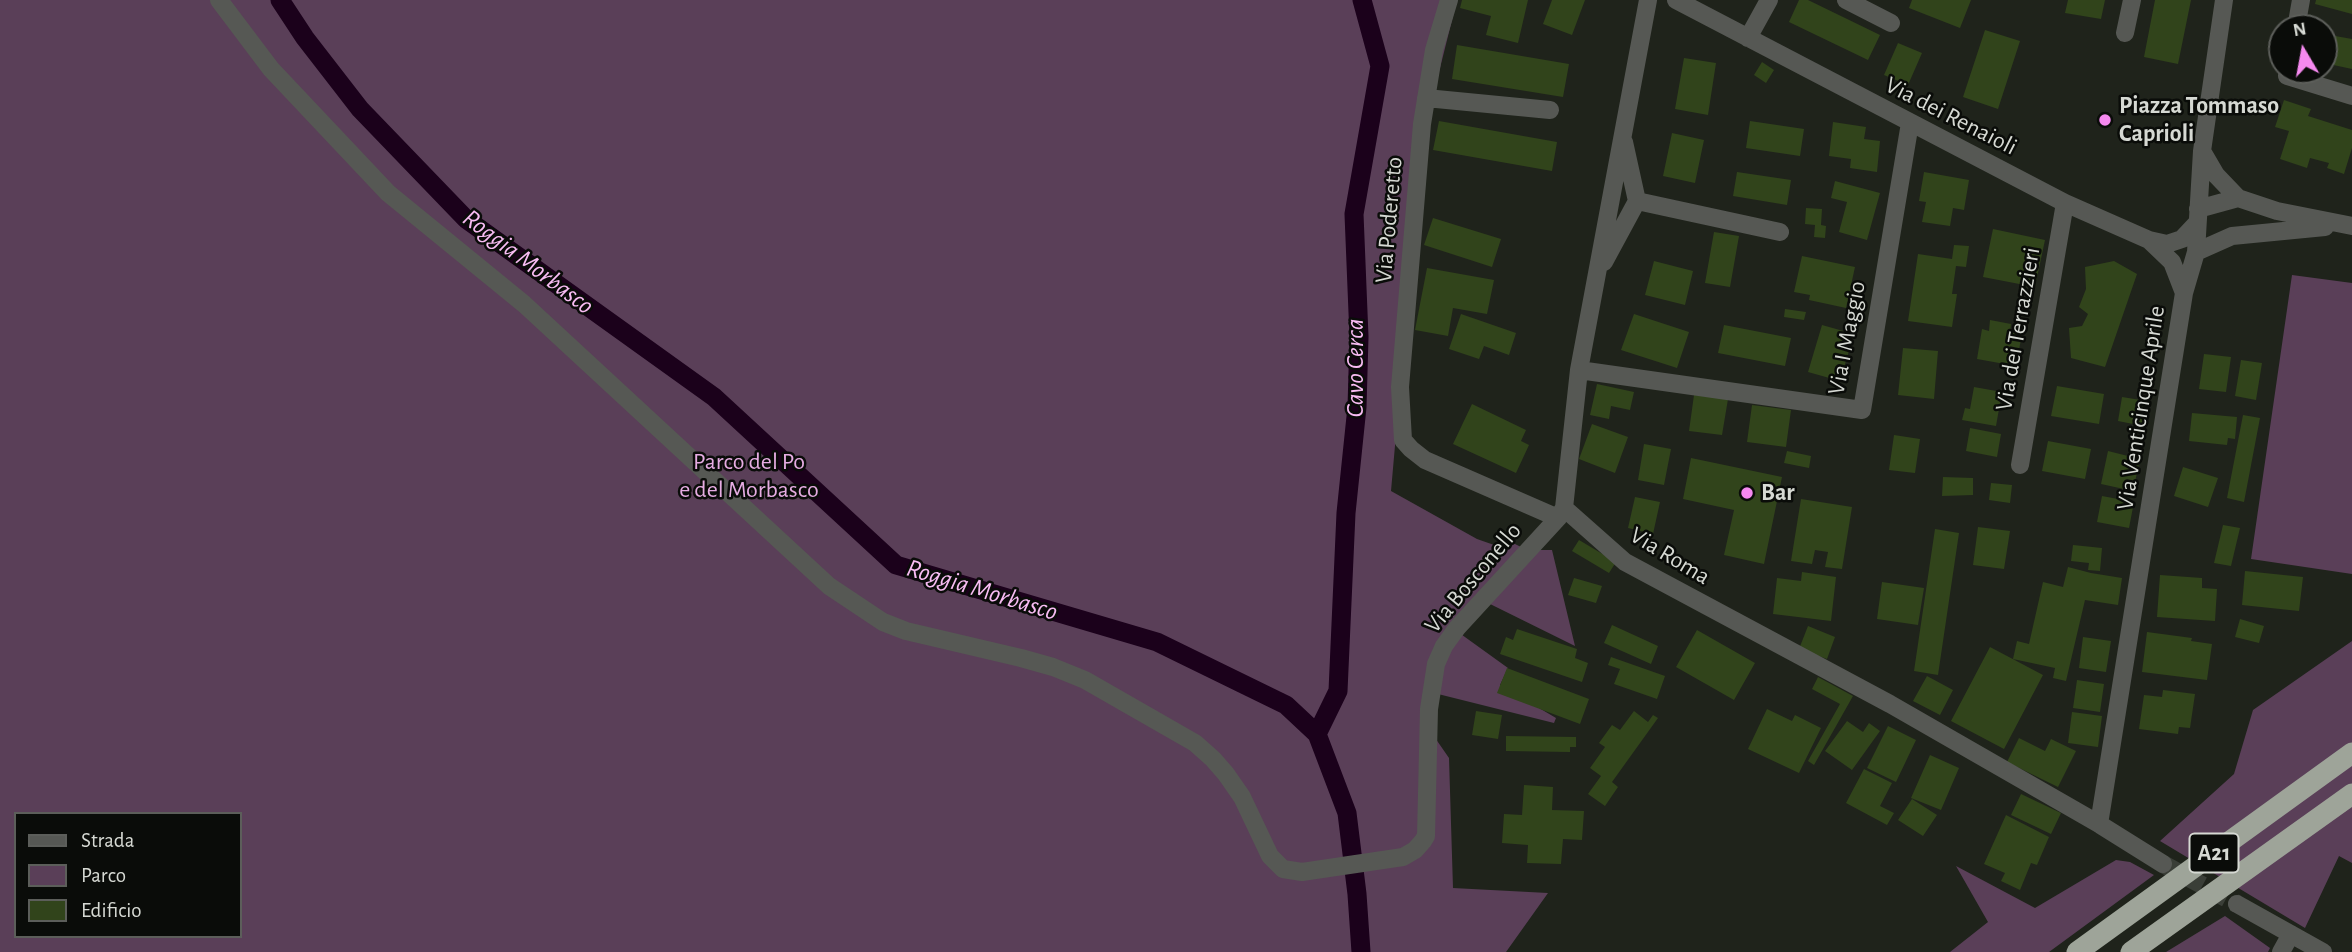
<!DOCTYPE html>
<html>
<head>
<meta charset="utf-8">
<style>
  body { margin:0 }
  #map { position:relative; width:2352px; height:952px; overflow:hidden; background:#1f231b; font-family:"Alegreya Sans",sans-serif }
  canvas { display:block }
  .legend { position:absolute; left:14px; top:812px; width:228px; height:126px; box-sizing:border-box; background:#0a0c09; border:2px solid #5c5e5a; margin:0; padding:9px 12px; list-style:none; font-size:21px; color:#d6d9d3 }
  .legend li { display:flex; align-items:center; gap:14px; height:35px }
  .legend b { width:35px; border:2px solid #5c5e5a }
  .north { position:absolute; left:2268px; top:14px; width:70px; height:70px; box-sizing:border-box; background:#0a0c09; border:2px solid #5c5e5a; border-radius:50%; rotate:350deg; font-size:19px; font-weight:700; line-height:28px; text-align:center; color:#d6d9d3 }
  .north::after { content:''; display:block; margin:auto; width:24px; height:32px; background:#f589ef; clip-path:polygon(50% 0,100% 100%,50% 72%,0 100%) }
</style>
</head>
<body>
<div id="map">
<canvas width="2352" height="952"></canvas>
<ul class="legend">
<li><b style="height:9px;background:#565854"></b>Strada</li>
<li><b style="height:19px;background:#5a3f58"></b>Parco</li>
<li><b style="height:19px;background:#31441b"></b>Edificio</li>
</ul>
<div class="north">N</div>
</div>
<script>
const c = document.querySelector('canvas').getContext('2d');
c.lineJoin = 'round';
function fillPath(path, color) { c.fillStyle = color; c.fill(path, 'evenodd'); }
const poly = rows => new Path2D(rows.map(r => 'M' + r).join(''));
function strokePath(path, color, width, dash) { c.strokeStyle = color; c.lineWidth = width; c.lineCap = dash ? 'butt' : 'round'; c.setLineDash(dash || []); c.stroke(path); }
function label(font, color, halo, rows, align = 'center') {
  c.font = font + ' "Alegreya Sans",sans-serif'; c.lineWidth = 5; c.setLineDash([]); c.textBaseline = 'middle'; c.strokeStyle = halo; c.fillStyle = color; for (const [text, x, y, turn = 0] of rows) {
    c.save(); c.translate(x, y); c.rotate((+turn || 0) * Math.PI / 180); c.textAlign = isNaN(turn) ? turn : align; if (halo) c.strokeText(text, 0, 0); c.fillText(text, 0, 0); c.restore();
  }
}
fillPath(poly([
  [0,0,1457,0,1422,140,1391,491,1477,539,1497,546,1515,544,1527,550,1552,550,1575,646,1486,602,1458,632,1508,668,1500,685,1556,718,1554,723,1430,692,1431,732,1449,758,1453,888,1548,893,1506,952,0,952],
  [16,814,240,814,240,936,16,936],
  [2292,275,2352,283,2352,574,2251,559],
  [2352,641,2352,863,2339,856,2305,928,2160,841,2234,774,2253,710],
  [2116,860,2130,862,2154,875,2049,952,1950,952,1988,922,1956,866,2035,908],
  [2225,916,2270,948,2268,952,2166,952]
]), '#5a3f58');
strokePath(poly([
  [280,0,305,38,360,109,466,219,714,397,896,565,1157,642,1286,705,1317,734,1347,813,1357,894,1361,952],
  [1317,734,1338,691,1346,513,1357,407,1359,337,1354,214,1380,66,1362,0]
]), '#1b011b', 19);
fillPath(poly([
  [1462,0,1528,0,1518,43,1486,35,1491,16,1460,8],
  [1552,0,1585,0,1572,35,1543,24],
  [1799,0,1808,0,1880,35,1868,60,1789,22],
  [1912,0,1971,0,1960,28,1909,8],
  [2068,0,2105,0,2101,19,2065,13],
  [2155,0,2191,0,2178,64,2144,57],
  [2316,0,2352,0,2352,14,2315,4],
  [1985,30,2020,41,1998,109,1963,97],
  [2324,34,2352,39,2352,69,2324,63],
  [1898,43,1922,53,1908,85,1884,75],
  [1457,45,1569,64,1563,97,1452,79],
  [1684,58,1716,63,1708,115,1675,109],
  [1762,62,1774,70,1766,83,1754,75],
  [2284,100,2311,109,2308,116,2352,130,2352,148,2344,174,2327,168,2329,163,2310,158,2307,168,2280,159,2289,131,2275,127],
  [1439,121,1557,142,1552,171,1433,150],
  [1750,121,1804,129,1800,156,1746,148],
  [1833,122,1866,127,1864,139,1880,141,1877,172,1850,168,1851,159,1829,156],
  [1672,133,1704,140,1695,183,1663,176],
  [1737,172,1791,180,1787,205,1733,196],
  [1924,172,1969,180,1964,210,1953,208,1950,226,1922,222,1926,202,1919,201],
  [1835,181,1880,193,1867,240,1839,232,1847,202,1831,198],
  [1806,208,1822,209,1821,225,1826,226,1825,238,1814,237,1815,225,1805,224],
  [1433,218,1501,239,1492,267,1424,245],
  [1993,229,2045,240,2035,287,1983,277],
  [1714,232,1739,236,1730,287,1705,283],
  [1954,245,1969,246,1966,267,1956,266,1952,294,1957,294,1952,327,1908,321,1918,254,1952,259],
  [1802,256,1855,267,1846,308,1809,300,1810,295,1794,292],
  [1654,261,1693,271,1685,305,1645,295],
  [2114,261,2137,274,2105,367,2071,358,2069,328,2082,326,2088,314,2079,307,2086,289,2085,267],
  [1427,268,1494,280,1487,314,1453,308,1448,336,1415,330],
  [1785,309,1806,312,1804,320,1784,317],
  [1461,314,1516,333,1509,355,1484,346,1479,359,1449,349],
  [1634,314,1689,332,1677,368,1621,350],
  [1990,320,2011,324,2010,332,2022,334,2016,366,1977,359,1982,329,1989,331],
  [1724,325,1791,338,1785,366,1718,353],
  [1822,325,1854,334,1840,381,1808,372],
  [1903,348,1938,351,1934,399,1898,395],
  [2204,354,2231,357,2226,392,2199,389],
  [2241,360,2262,363,2256,400,2235,396],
  [1597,384,1634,392,1630,410,1611,406,1609,419,1590,415],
  [2057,386,2104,394,2099,424,2051,416],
  [1974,387,2002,392,1996,426,1962,420,1965,408,1970,409],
  [1694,395,1728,399,1722,435,1689,431],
  [2122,397,2147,401,2143,426,2118,421],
  [1472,404,1526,430,1521,441,1529,445,1516,473,1453,444],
  [1752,405,1791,410,1786,447,1747,442],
  [2192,413,2237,417,2235,439,2228,438,2227,445,2189,441],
  [2243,415,2260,418,2244,502,2227,498],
  [1592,424,1628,437,1615,473,1579,459],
  [1970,428,2001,434,1997,457,1966,451],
  [1894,435,1920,439,1915,473,1889,470],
  [2048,441,2091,449,2085,479,2042,471],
  [1644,444,1671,449,1664,485,1638,480],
  [1787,451,1811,456,1809,468,1784,463],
  [2108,451,2140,459,2133,491,2101,484],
  [1691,458,1782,477,1764,564,1724,555,1734,510,1683,499],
  [2183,467,2218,478,2208,507,2174,496],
  [1943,477,1973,478,1973,495,1942,496],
  [1991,483,2012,485,2010,503,1989,500],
  [2102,496,2134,502,2129,528,2097,522],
  [1635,497,1660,502,1653,534,1628,528],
  [1801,499,1852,507,1842,569,1825,567,1828,552,1815,550,1812,564,1791,561],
  [2223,525,2240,528,2231,566,2214,563],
  [1978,527,2010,531,2004,569,1973,565],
  [1935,529,1959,533,1938,675,1914,671],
  [1579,540,1616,562,1609,573,1572,551],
  [2073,545,2102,548,2100,571,2088,570,2089,563,2071,561],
  [2068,567,2091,573,2122,578,2118,605,2085,600,2066,681,2053,678,2055,668,2013,659,2017,641,2029,644,2043,582,2063,587],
  [2245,571,2303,577,2299,611,2242,605],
  [1802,572,1836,577,1831,621,1773,614,1777,578,1801,581],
  [2160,575,2202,578,2202,588,2217,589,2215,621,2157,617],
  [1574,578,1602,586,1596,603,1568,595],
  [1882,582,1924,588,1918,625,1877,619],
  [2240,619,2264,626,2259,643,2235,637],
  [1612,625,1658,646,1651,664,1604,643],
  [1808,626,1835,637,1827,659,1799,649],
  [1517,629,1577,649,1575,658,1588,663,1582,682,1500,654,1506,637,1513,640],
  [1697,630,1755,663,1734,700,1676,667],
  [2147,632,2192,638,2191,641,2212,644,2207,680,2142,672],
  [2083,637,2111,641,2106,672,2079,668],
  [1990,647,2043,675,2004,749,1951,721],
  [1611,657,1665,676,1657,699,1614,684,1620,669,1608,665],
  [1507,668,1589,699,1580,724,1497,693],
  [1927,676,1953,690,1940,715,1913,701],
  [1818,677,1853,696,1814,765,1808,761,1840,704,1812,689],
  [2077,680,2104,684,2100,712,2073,708],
  [2163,690,2195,694,2190,728,2179,727,2178,734,2139,729,2144,695,2162,697],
  [1767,709,1792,721,1795,715,1821,728,1799,773,1748,749],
  [1476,711,1502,715,1498,739,1472,735],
  [1634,711,1648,722,1653,715,1658,718,1612,782,1618,787,1605,806,1588,794,1601,776,1590,768,1605,747,1599,743,1612,725,1620,730],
  [2072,712,2102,716,2098,747,2068,743],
  [1847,721,1863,732,1869,723,1880,731,1852,770,1825,751],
  [1888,726,1916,740,1896,782,1867,768],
  [1506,736,1576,737,1576,747,1570,747,1570,752,1506,751],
  [2019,738,2045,751,2051,739,2076,751,2058,787,2007,762],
  [1930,755,1959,768,1941,810,1911,798],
  [1864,769,1892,783,1880,806,1894,813,1887,825,1846,803],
  [1524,785,1553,787,1552,810,1584,811,1582,840,1563,839,1561,864,1527,863,1528,845,1502,843,1504,814,1522,815],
  [2021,794,2061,813,2051,834,2011,815],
  [1912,799,1937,815,1923,836,1898,820],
  [2006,815,2049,837,2037,865,2031,863,2020,890,2001,881,2005,873,1984,864]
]), '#31441b');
strokePath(poly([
  [2163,864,2237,904]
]), '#3a3e37', 18, [18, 9]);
strokePath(poly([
  [219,0,271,69,388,193,524,304,829,586,883,622,906,631,1021,658,1053,667,1085,680,1195,743,1213,759,1226,774,1242,797,1270,856,1283,869,1302,872,1403,857,1415,850,1423,841,1426,836,1429,709,1436,664,1444,646,1457,628,1558,518,1564,508],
  [1449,0,1434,50,1422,124,1400,387,1403,440,1411,449,1425,460,1558,518],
  [1648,0,1579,370,1564,508,1625,562,1890,704,2099,824,2163,864],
  [1676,0,2065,203,2149,240,2172,262,2184,293],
  [1846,0,1891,23],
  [2296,28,2301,0],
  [2125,33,2132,0],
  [1748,38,1769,0],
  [2288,70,2287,76,2352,96],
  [1426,98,1550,110],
  [1624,142,1637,201,1780,232],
  [2202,151,2216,175,2238,198,2277,211,2352,226],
  [2198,209,2238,198],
  [2149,240,2167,244,2182,239,2197,223],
  [2196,252,2232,236,2325,227],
  [1604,262,1637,201],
  [1579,370,1862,410,1910,123],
  [2020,465,2065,203],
  [2099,824,2184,293,2196,252,2202,151,2224,0],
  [2237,904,2323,952],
  [2281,952,2291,934]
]), '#565854', 18);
strokePath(poly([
  [2077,952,2352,753],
  [2131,952,2352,794]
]), '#9ea499', 21);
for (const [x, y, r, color] of [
  [2105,120,7,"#f589ef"],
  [1747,493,7,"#f589ef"]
]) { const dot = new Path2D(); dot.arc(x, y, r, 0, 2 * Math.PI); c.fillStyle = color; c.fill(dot); strokePath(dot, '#0a0c09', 2.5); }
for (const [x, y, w] of [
  [2214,853,49]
]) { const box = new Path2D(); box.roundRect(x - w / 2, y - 19.5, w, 39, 5); c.fillStyle = '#0a0c09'; c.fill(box); strokePath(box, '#d6d9d3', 2); }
label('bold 23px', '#d6d9d3', null, [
  ["A21",2214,853]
]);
label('bold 24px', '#d6d9d3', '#0a0c09', [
  ["Piazza Tommaso",2119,106],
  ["Caprioli",2119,134],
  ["Bar",1761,493]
], 'left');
label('24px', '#d6d9d3', '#0a0c09', [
  ["Via dei Renaioli",1951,116,27],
  ["Via Poderetto",1389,220,-85],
  ["Via dei Terrazzieri",2018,329,-80],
  ["Via I Maggio",1847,338,-79],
  ["Via Venticinque Aprile",2141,408,-81],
  ["Via Roma",1670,556,31],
  ["Via Bosconello",1473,578,-50]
]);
label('24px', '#e6ace2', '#0a0c09', [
  ["Parco del Po",749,462],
  ["e del Morbasco",749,490]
]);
label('italic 26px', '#f8bcf3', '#0a0c09', [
  ["Roggia Morbasco",528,262,37],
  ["Cavo Cerca",1355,368,-90],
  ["Roggia Morbasco",982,590,17]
]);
</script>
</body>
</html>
